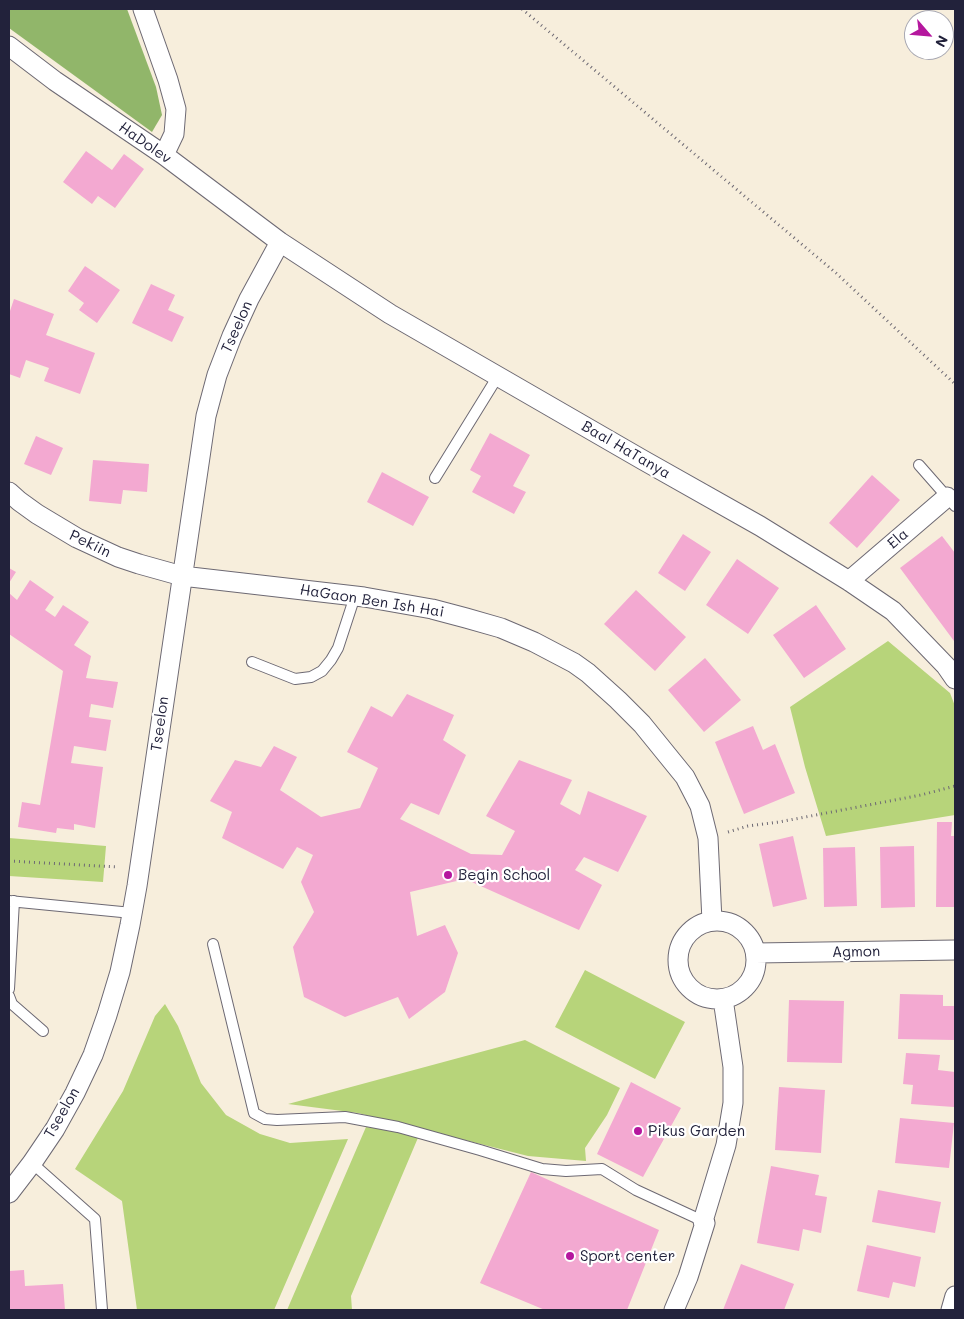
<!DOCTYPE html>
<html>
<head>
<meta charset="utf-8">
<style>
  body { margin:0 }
  #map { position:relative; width:964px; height:1319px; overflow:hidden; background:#f7eedc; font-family:Mali,sans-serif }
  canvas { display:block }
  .frame { position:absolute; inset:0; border:10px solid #22223b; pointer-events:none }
  .north { position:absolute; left:904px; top:10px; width:50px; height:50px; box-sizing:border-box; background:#fff; border:1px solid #a7a7b1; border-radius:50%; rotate:117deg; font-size:14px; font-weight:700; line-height:20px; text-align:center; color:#22223b }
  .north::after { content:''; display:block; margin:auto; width:18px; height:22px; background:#b5179e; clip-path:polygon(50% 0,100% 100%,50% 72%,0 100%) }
</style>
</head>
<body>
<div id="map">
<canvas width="964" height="1319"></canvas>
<div class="frame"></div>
<div class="north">N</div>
</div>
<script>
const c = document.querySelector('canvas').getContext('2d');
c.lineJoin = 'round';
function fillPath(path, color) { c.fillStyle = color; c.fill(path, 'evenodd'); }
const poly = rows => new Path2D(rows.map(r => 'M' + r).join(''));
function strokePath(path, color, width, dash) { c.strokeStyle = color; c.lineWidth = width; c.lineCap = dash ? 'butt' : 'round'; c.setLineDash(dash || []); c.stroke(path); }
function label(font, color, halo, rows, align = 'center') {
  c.font = font + ' Mali,sans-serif'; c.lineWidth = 4.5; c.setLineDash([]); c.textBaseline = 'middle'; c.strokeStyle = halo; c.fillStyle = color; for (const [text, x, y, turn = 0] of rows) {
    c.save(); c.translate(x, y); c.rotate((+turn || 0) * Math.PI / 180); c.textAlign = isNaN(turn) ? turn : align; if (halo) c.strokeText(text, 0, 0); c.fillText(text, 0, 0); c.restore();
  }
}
fillPath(poly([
  [888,641,950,693,955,706,955,815,826,836,805,767,790,707],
  [9,838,106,846,103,882,9,876],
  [585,970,685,1022,655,1079,555,1027],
  [165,1004,178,1026,201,1083,226,1115,260,1134,290,1143,348,1139,274,1310,137,1310,122,1201,75,1169,123,1091,155,1016],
  [525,1040,620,1088,607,1115,585,1148,586,1161,528,1156,358,1113,288,1104],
  [366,1127,420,1133,351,1296,352,1310,287,1310]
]), '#b7d47a');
fillPath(poly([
  [9,9,127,9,156,87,162,115,152,132,9,28]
]), '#91b66a');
fillPath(poly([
  [86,151,112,170,124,154,144,169,115,208,98,196,92,204,63,182],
  [85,266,120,290,97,323,79,310,84,303,68,291],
  [151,284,175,295,168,310,184,317,172,342,132,323],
  [14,299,54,314,46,335,95,353,80,394,44,381,49,368,26,360,20,378,9,374,9,314],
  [490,433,530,455,513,486,526,492,514,514,472,492,481,476,470,470],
  [36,436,63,448,51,475,24,464],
  [93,460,149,464,147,492,123,490,121,504,89,501],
  [382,472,429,497,413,526,367,502],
  [872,475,900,500,857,548,829,523],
  [683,534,711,552,685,591,658,573],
  [942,536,955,553,955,640,954,641,900,568],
  [737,559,779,588,748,634,706,605],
  [9,568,16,572,9,583],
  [30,580,54,597,45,610,55,617,63,605,89,622,74,645,91,656,86,678,118,682,113,708,91,704,89,717,111,720,106,751,74,746,71,763,103,767,95,828,74,824,74,830,57,828,56,833,18,827,22,802,40,805,63,671,9,634,9,593,17,600],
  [636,590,686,637,655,671,604,624],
  [816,605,846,649,804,678,773,635],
  [705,658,741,700,704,732,668,690],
  [407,694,454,715,443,740,466,755,439,815,411,803,400,819,471,854,502,855,515,831,486,816,519,760,572,780,560,804,580,815,588,791,647,816,618,872,584,857,575,870,602,885,579,930,465,879,410,892,417,936,445,925,458,953,445,992,409,1019,398,997,345,1017,304,997,293,947,314,912,301,882,313,855,297,847,283,869,222,838,232,812,210,801,235,760,261,767,274,746,297,757,280,790,321,817,360,808,378,768,347,752,371,706,392,717],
  [753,726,763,750,775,744,795,793,744,814,715,742],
  [937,822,952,822,951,836,955,836,955,907,936,907],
  [793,836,807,899,773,907,759,844],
  [914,846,915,907,881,908,880,847],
  [855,847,857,906,824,907,823,848],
  [900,994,943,995,943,1006,955,1006,955,1040,898,1039],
  [789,1000,844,1001,842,1063,787,1062],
  [906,1053,940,1055,938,1070,955,1072,954,1107,911,1104,913,1085,903,1084],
  [631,1082,681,1108,643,1177,597,1154],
  [779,1087,825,1090,821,1153,775,1150],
  [900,1118,954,1123,949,1168,895,1163],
  [771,1166,819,1175,815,1195,827,1197,821,1233,803,1229,799,1251,757,1243],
  [531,1172,659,1230,627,1310,545,1310,480,1283],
  [878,1190,941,1202,935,1233,872,1222],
  [867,1245,921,1257,915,1287,893,1282,889,1298,857,1291],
  [741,1264,794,1284,784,1310,723,1310],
  [24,1270,25,1286,63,1284,65,1310,9,1310,9,1271]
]), '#f3a9d1');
const lane = poly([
  [919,465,955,506],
  [435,478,498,376],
  [252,662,295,679,311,677,322,671,331,660,338,648,355,596],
  [9,901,132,913],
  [213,944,254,1113,265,1119,277,1120,345,1117,398,1127,480,1150,542,1169,566,1171,602,1169,636,1190,703,1221],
  [9,989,14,901],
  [9,996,12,1004,43,1031],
  [32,1163,95,1219,102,1310]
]);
const street = poly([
  [143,9,168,80,176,109,174,134,164,155],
  [9,46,55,81,164,155,280,242,390,314,643,460,760,526,849,581,893,611,946,666,955,679],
  [9,492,19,501,37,514,77,538,118,557,139,564,182,576,364,597,432,609,466,618,501,628,534,642,574,663,588,673,618,700,642,724,685,777,700,806,708,838,712,921],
  [849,581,947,497],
  '678 960a39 39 0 1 1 78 0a39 39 0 1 1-78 0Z',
  [756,953,955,950],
  [9,1193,32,1163,55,1129,75,1093,93,1055,107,1015,120,972,130,925,137,886,206,416,217,375,232,336,249,299,280,242],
  [674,1310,688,1277,705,1223,703,1221,726,1145,733,1103,733,1067,723,999],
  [951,1310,955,1296]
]);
strokePath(lane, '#6d6973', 12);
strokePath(street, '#6d6973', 21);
strokePath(poly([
  [522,9,836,273,955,384],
  [728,832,748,826,779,822,921,795,955,786],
  [9,861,118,867]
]), '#6d6973', 3, [1, 4]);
strokePath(lane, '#fff', 10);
strokePath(street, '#fff', 19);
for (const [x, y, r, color] of [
  [448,875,5,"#b5179e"],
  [638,1131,5,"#b5179e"],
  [570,1256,5,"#b5179e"]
]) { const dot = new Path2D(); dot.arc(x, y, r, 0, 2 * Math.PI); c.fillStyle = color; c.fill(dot); strokePath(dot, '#fff', 2); }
label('15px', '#22223b', '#fff', [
  ["HaDolev",145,143,35],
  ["Tseelon",237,327,-66],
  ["Baal HaTanya",626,450,30],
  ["Ela",898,539,-41],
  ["Pekiin",90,544,26],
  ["HaGaon Ben Ish Hai",372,601,9],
  ["Tseelon",160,724,-82],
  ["Agmon",856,952,-1],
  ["Tseelon",62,1113,-60]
]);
label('15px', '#22223b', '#fff', [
  ["Begin School",458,875],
  ["Pikus Garden",648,1131],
  ["Sport center",580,1256]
], 'left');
</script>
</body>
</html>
